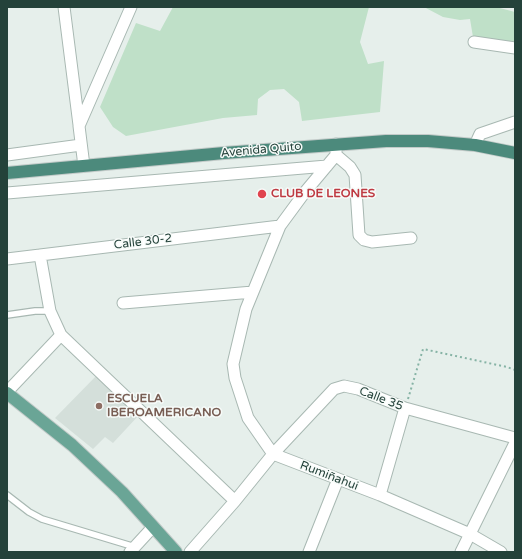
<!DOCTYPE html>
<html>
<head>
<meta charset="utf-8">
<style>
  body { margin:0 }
  #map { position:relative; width:522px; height:559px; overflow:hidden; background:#e6efeb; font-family:"Varela Round",sans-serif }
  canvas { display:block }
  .frame { position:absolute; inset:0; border:8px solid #24423a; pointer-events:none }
</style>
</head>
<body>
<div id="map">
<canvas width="522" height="559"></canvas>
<div class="frame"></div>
</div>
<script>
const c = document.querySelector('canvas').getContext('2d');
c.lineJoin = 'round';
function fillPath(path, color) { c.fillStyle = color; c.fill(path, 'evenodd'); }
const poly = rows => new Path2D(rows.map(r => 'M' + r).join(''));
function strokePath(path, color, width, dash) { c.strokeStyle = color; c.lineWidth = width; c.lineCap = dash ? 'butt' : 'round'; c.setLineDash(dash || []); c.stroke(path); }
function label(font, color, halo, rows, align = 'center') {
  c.font = font + ' "Varela Round",sans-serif'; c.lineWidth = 3; c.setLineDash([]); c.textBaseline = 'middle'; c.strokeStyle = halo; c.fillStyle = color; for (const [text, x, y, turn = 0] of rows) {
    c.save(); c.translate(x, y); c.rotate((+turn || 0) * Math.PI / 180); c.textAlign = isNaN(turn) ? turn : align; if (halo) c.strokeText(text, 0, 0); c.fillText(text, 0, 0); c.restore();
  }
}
fillPath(poly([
  [98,374,140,414,113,443,105,437,93,449,55,418]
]), '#d4dfda');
fillPath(poly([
  [173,7,369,7,360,42,368,64,384,61,380,112,302,121,299,102,284,89,270,90,258,99,257,115,223,118,126,136,113,127,100,107,136,23,160,31],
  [424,7,496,7,515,12,515,47,473,37,470,19,460,20,443,17]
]), '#bfe0c8');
const service = poly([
  [7,315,35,311,50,311],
  [7,495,29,512,42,519,135,547]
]);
const minor = poly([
  [64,7,79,125],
  [474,42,515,48],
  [336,144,336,155,305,192,280,226,246,309,233,364,235,378,248,418,273,454,334,389,344,386,358,389,405,408,515,438],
  [475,145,480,134,515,122],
  [7,155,81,145],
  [336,155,350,167,355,175,359,235,364,240,372,242,411,238],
  [84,166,79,126,131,7],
  [7,193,327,166],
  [40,255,50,311,61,335],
  [7,259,280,226],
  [123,303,253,292],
  [7,392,61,335,235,501],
  [380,495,405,408],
  [130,552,153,527],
  [190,552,235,501,273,454,380,495,470,534,501,552],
  [309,552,338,479],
  [461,552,515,443]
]);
const primary = poly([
  [7,393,72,445,122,492,176,552]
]);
const trunk = poly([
  [7,173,224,153,386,141,428,141,475,145,515,153]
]);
strokePath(service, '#a8b8b2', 8);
strokePath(minor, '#a8b8b2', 13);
strokePath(primary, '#c2cac8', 14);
strokePath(trunk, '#c2cac8', 14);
strokePath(poly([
  [408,399,423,349,507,367,515,370]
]), '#86b3a5', 2, [2, 3]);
strokePath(service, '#fff', 5.5);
strokePath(minor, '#fff', 11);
strokePath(primary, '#6aa596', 12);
strokePath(trunk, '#4c8a7c', 12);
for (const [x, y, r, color] of [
  [262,194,5,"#e0444e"],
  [99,406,4,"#8d6e63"]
]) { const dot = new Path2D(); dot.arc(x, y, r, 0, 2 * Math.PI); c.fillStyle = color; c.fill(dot); strokePath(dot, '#f7fbf9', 1.5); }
label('12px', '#24423a', '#f7fbf9', [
  ["Avenida Quito",261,150,-5],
  ["Calle 30-2",143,242,-7],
  ["Calle 35",381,399,21],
  ["Rumiñahui",329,476,21]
]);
label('bold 12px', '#be3a42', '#f7fbf9', [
  ["CLUB DE LEONES",271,194]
], 'left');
label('bold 12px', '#785e54', '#f7fbf9', [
  ["ESCUELA",107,399],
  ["IBEROAMERICANO",107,413]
], 'left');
</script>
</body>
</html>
